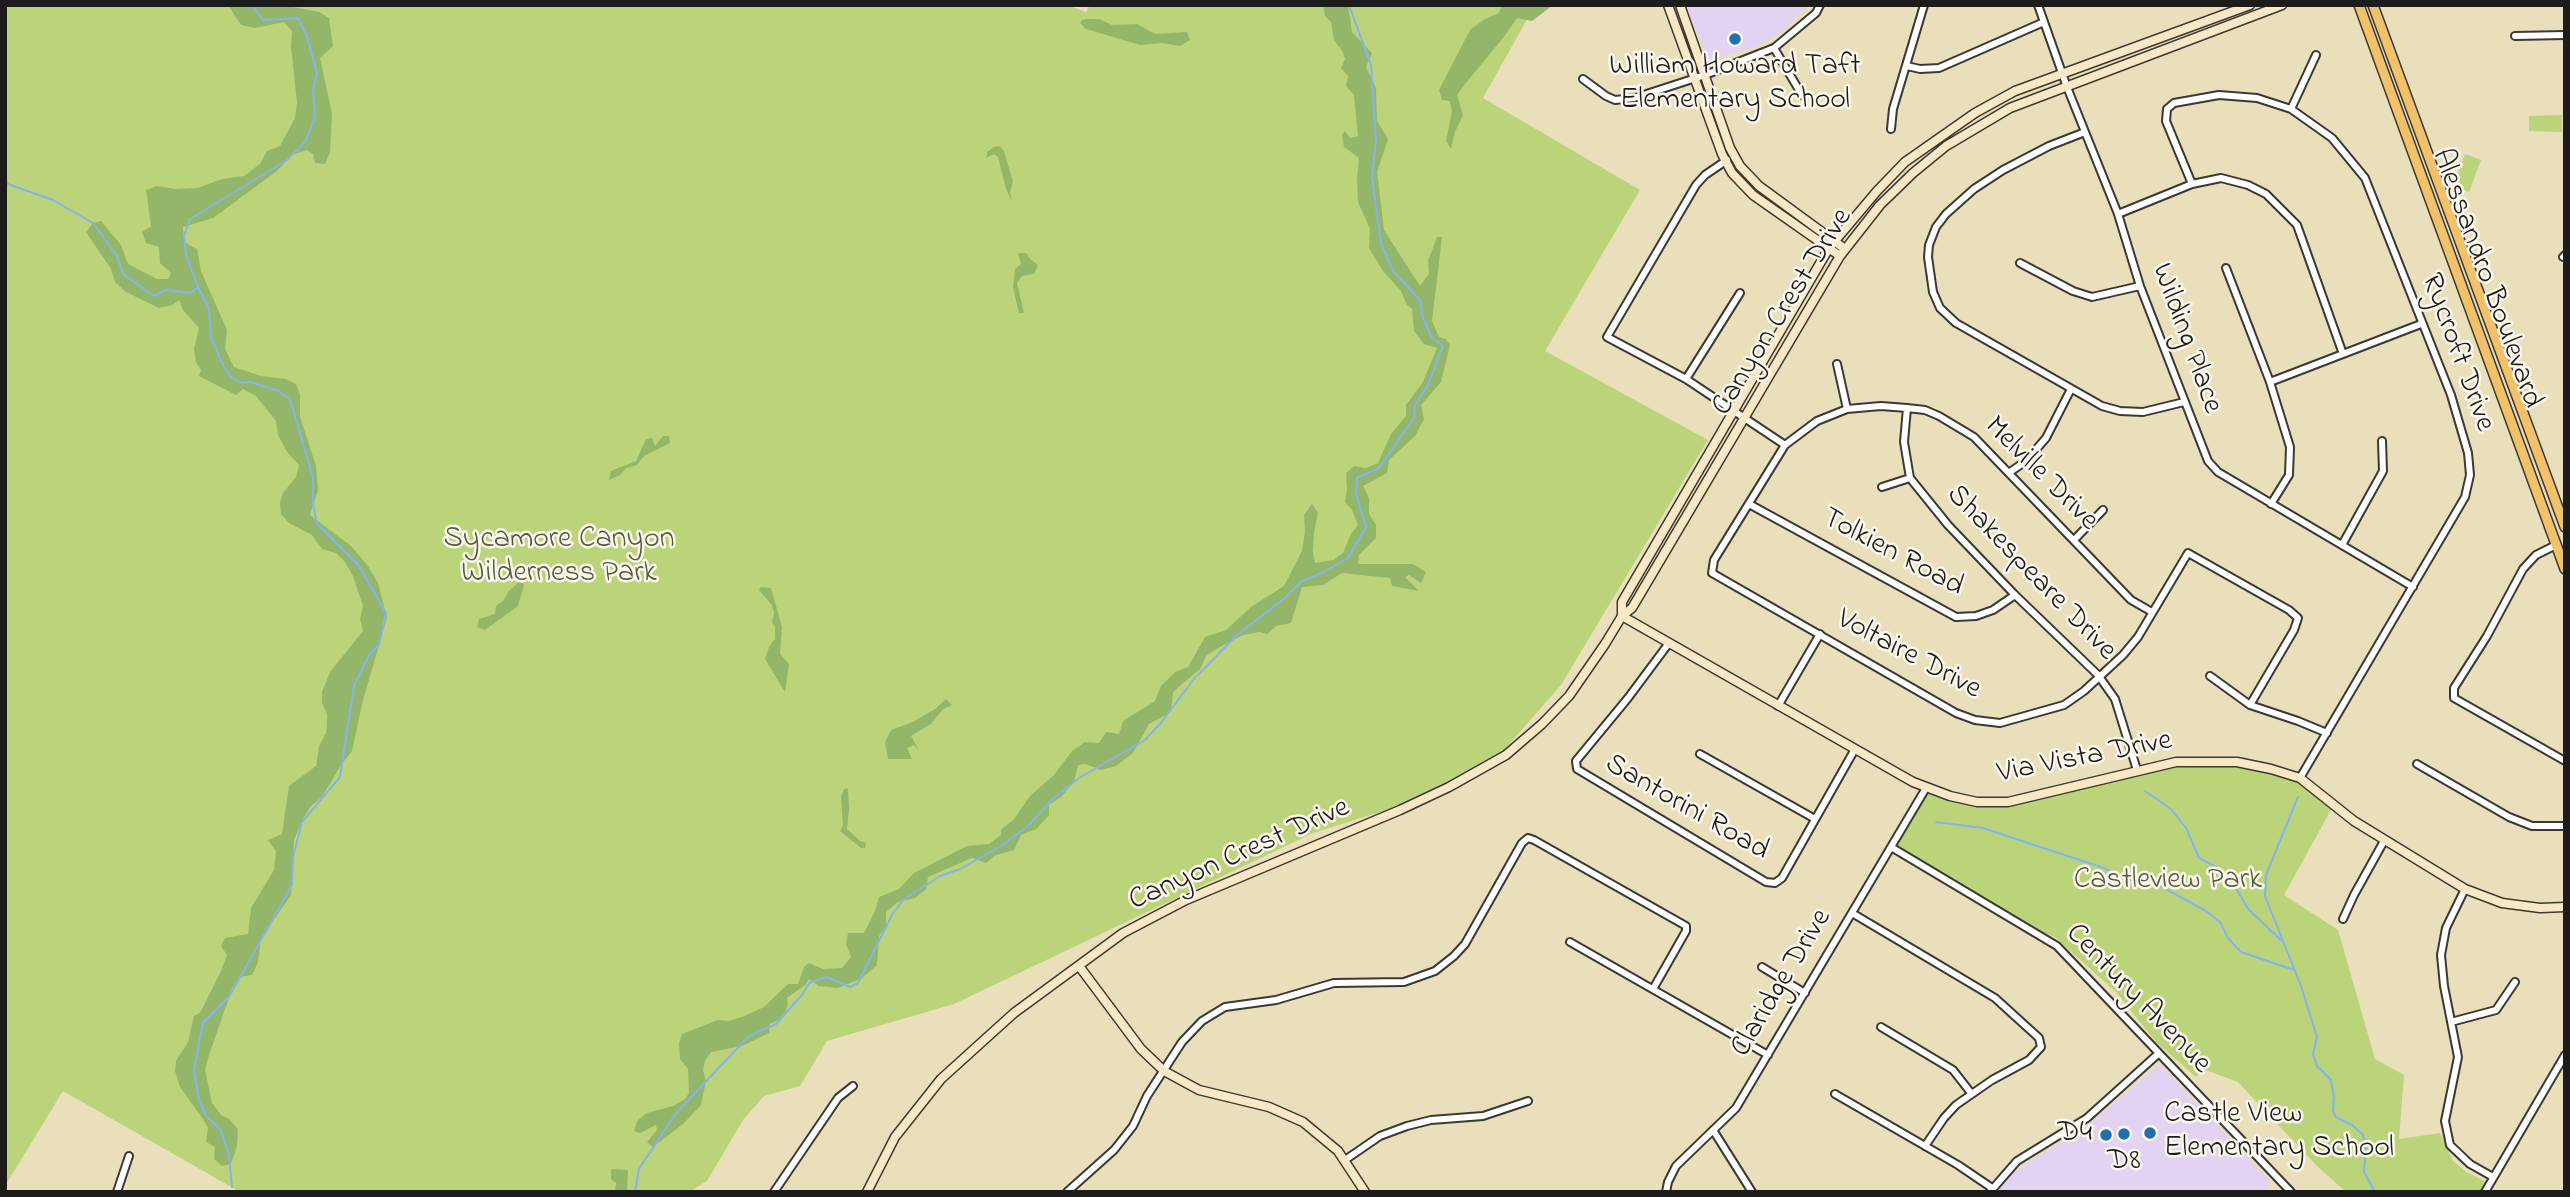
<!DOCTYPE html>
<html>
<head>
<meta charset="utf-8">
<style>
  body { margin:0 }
  #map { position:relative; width:2570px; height:1197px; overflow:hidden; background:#e9dfbb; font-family:"Indie Flower",sans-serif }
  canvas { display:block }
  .frame { position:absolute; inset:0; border:7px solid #1c1c1c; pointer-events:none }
</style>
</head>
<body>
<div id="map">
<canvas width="2570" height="1197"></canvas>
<div class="frame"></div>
</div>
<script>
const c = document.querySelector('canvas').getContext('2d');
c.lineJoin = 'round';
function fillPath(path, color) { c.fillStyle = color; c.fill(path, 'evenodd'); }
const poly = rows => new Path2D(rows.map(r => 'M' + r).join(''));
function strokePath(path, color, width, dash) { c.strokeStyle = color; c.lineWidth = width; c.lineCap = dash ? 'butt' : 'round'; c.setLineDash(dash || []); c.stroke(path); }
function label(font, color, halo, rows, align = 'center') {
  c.font = font + ' "Indie Flower",sans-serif'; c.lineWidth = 5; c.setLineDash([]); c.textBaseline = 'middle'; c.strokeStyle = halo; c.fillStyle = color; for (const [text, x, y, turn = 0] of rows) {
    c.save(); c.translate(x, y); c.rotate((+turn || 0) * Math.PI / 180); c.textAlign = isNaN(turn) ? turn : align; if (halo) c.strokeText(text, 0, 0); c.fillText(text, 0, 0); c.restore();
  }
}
fillPath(poly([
  [1685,5,1809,5,1783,32,1755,47,1709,60],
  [2160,1064,2272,1183,2263,1192,1997,1192,2012,1173,2085,1127]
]), '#e3d3f3');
fillPath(poly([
  [5,5,1067,5,1086,12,1090,5,1535,5,1483,98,1640,190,1545,351,1708,440,1561,685,1504,750,1446,783,1383,811,1313,833,954,1004,827,1041,800,1086,764,1096,743,1120,707,1181,689,1192,240,1192,63,1091,5,1186],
  [2562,115,2562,132,2529,131,2529,116],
  [2465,154,2481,160,2469,192,2454,186],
  [2237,761,2297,781,2314,792,2332,808,2284,895,2338,930,2375,1059,2404,1075,2399,1139,2440,1133,2453,1161,2465,1171,2486,1182,2482,1192,2346,1192,2317,1166,2238,1082,2203,1069,2196,1077,2156,1042,2117,993,2055,937,2028,928,1888,847,1922,787,1996,803,2162,764]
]), '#bbd479');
fillPath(poly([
  [228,5,283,5,319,12,329,18,333,46,320,58,332,114,330,152,325,164,315,163,313,154,307,150,292,155,277,171,213,218,183,227,184,242,197,249,201,271,227,330,225,349,234,367,261,376,286,379,296,384,300,395,300,417,316,466,318,490,310,515,351,546,368,566,378,583,387,618,363,700,352,751,341,765,322,797,311,806,304,817,294,840,291,895,261,938,258,962,252,975,239,977,232,989,209,1055,205,1070,212,1103,221,1115,229,1119,238,1129,237,1146,231,1164,222,1166,214,1159,215,1147,206,1142,208,1128,203,1119,180,1087,175,1071,176,1061,188,1042,194,1016,200,1013,221,971,227,955,221,946,225,938,248,934,251,908,274,870,276,851,268,840,282,834,289,786,316,766,319,746,326,733,327,725,327,714,322,703,322,692,330,672,363,631,360,619,363,606,353,576,345,562,336,553,322,549,312,535,289,523,281,514,280,503,283,493,296,477,299,465,287,452,278,435,276,421,256,396,243,389,236,395,199,376,201,370,196,362,194,349,199,328,183,310,179,300,172,305,159,308,126,292,115,282,111,269,86,232,93,223,101,221,121,245,128,264,157,279,168,279,171,273,160,263,159,247,146,243,142,232,151,226,146,190,157,186,176,189,198,188,222,179,244,176,260,164,267,151,280,146,295,118,297,102,291,47,292,31,284,22,255,28,241,25],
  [1323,5,1348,5,1352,32,1372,53,1366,67,1376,88,1377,121,1388,139,1377,172,1384,230,1420,286,1429,274,1428,261,1437,237,1442,237,1432,321,1439,337,1446,339,1450,345,1441,382,1421,405,1424,419,1415,436,1389,460,1387,473,1363,486,1369,498,1369,514,1376,525,1376,538,1359,555,1358,564,1413,564,1426,572,1421,583,1409,575,1405,577,1419,591,1392,586,1390,578,1342,573,1323,585,1302,587,1291,623,1276,626,1267,634,1259,632,1243,635,1218,648,1206,656,1200,669,1173,692,1171,712,1149,724,1133,753,1116,766,1101,770,1085,764,1078,765,1074,782,1061,797,1049,805,1049,815,1036,829,1021,835,1014,850,996,855,986,863,972,858,928,877,926,889,915,898,898,902,886,912,886,926,879,936,877,965,862,978,838,988,819,986,809,979,805,985,787,998,788,1005,783,1018,770,1024,769,1033,742,1046,711,1052,705,1061,703,1070,706,1081,701,1105,683,1124,653,1147,647,1142,657,1130,656,1125,640,1133,634,1131,637,1121,647,1113,673,1106,685,1099,689,1093,688,1069,680,1059,679,1043,682,1034,718,1020,729,1021,744,1016,764,1007,788,984,798,984,804,967,809,963,823,969,842,968,851,957,846,944,848,933,864,933,875,911,879,897,899,889,914,873,967,846,989,844,1001,835,1001,830,1014,819,1030,796,1054,775,1072,751,1085,742,1099,743,1106,732,1119,734,1123,721,1155,701,1161,686,1175,672,1188,667,1205,637,1226,630,1251,607,1284,586,1302,551,1305,532,1304,515,1312,504,1318,513,1314,532,1313,552,1315,563,1333,560,1343,553,1351,534,1358,525,1352,510,1345,502,1347,490,1346,473,1354,466,1366,468,1378,463,1391,434,1406,416,1406,405,1423,382,1437,348,1424,344,1414,331,1412,309,1407,305,1401,291,1383,271,1369,248,1370,229,1358,202,1357,179,1359,158,1344,147,1342,135,1345,131,1350,138,1358,136,1354,95,1346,86,1348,76,1341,68,1345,59,1343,52,1334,40,1331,22,1325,16],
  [1502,5,1553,5,1532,21,1517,18,1503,38,1465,84,1457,95,1463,115,1455,132,1451,149,1446,141,1452,111,1450,101,1442,100,1439,90,1470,30,1485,19,1499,13],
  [1088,19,1099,19,1112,25,1137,24,1155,34,1187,32,1190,40,1180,46,1162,43,1140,45,1086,29,1080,23,1082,20],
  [1000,146,1004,151,1013,182,1010,192,1012,202,1006,189,998,157,994,154,986,158,987,152,994,147],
  [1018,253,1026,253,1030,259,1038,265,1034,274,1022,276,1017,283,1024,313,1019,313,1013,287,1015,269,1021,264],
  [663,436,669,436,670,443,644,456,637,465,626,468,620,475,609,480,611,471,636,461,646,439,652,438,655,446],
  [520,581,524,585,518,606,485,630,477,627,479,619,495,614,496,606,503,601,509,591],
  [761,587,771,588,782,627,780,654,789,664,785,692,765,659,769,647,775,639,775,627,772,622,774,613,772,605,759,590],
  [946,699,952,705,943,709,931,724,911,736,919,750,914,745,907,748,912,759,888,759,885,742,891,730,913,722,935,709],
  [848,788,849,809,847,829,860,841,866,843,865,848,861,848,840,831,843,825,841,797,844,789],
  [611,1169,628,1170,627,1192,615,1192,616,1183,611,1179]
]), '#94b669');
strokePath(poly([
  [5,179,8,184,53,200,93,223,117,256,123,274,154,296,166,290,190,293,197,288],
  [2145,791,2171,809,2186,828,2199,858,2216,867,2222,881,2232,882,2249,910,2282,941],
  [2298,797,2266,875,2265,896,2301,986,2317,1037,2313,1054,2317,1066,2331,1080,2334,1097,2333,1111,2336,1117,2352,1125,2363,1135,2366,1150,2364,1172,2375,1192],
  [1936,822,1983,828,2104,868,2128,880,2142,880,2162,887,2206,911,2220,922,2228,938,2241,952,2294,970],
  [232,1187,229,1155,221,1130,206,1116,199,1100,194,1070,203,1023,229,997,292,885,293,857,302,822,340,777,354,686,369,655,379,645,386,613,359,566,317,524,313,504,313,477,290,399,278,391,251,382,241,383,231,377,223,365,211,337,209,309,198,287,186,255,184,236,190,219,286,161,305,142,315,118,313,90,317,73,307,37,298,18,263,20,252,5],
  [635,1192,639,1169,676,1113,748,1037,776,1024,802,995,809,983,827,977,850,987,858,983,892,915,903,900,940,876,960,869,1001,846,1027,827,1054,798,1079,778,1145,740,1160,724,1194,679,1236,636,1285,598,1302,581,1324,572,1348,558,1366,527,1356,494,1357,478,1379,468,1414,418,1415,405,1428,385,1443,346,1432,338,1423,318,1420,300,1393,271,1381,243,1372,177,1376,140,1371,65,1349,5]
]), '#84b4ef', 2);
const street = poly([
  [2038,5,2067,87,2118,214,2140,286,2208,461,2218,472,2413,587],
  [2515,36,2565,35],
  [1774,48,1802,95],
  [1907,66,1920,69,1939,68,2044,22],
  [1583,79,1606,96,1615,100,1634,98,1705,75,1774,48,1816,13,1820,5],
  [2291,109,2316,55],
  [1891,129,1893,109,1924,5],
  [2085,132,2049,146,2003,170,1974,189,1946,214,1936,227,1929,245,1928,257,1933,292,1940,308,1956,323,2102,406,2120,411,2143,412,2184,402],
  [1727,160,1705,175,1696,185,1607,337,1686,379,1785,445],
  [2192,184,2166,121,2167,109,2174,103,2219,95,2257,98,2291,109,2332,138,2365,178,2451,395,2468,453,2470,475,2465,497,2300,778],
  [2118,214,2192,184,2221,178,2248,185,2266,194,2297,225,2343,354],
  [2563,257,2565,255],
  [2020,263,2073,291,2092,297,2140,286],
  [2226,268,2270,382,2290,447,2289,475,2271,504],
  [1837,364,1847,409],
  [1686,379,1740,293],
  [2270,382,2421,324],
  [1907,408,1904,442,1910,478,1948,525,2015,595,2098,675,2115,699,2137,770],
  [2010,472,2026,461,2046,438,2071,389],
  [1882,487,1910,478],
  [1749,504,1956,617,1976,616,1993,610,2015,595],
  [2074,540,2103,510],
  [2342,545,2383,471,2382,441],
  [2556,545,2536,555,2523,569,2487,636,2454,688,2454,698,2565,761],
  [2152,612,2131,600,1974,437,1939,416,1925,410,1907,408,1881,406,1847,409,1817,421,1785,445,1714,560,1712,573,1956,713,1975,720,2000,723,2064,705,2084,691,2123,655,2138,637,2188,553,2289,610,2298,618,2294,630,2250,705],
  [1669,643,1628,698,1576,761,1577,769,1766,882,1775,883,1782,878,1855,749],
  [2210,676,2250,705,2298,721,2327,733],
  [1778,706,1820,634],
  [1700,754,1815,819],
  [2417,764,2509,817,2532,826,2565,826],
  [1891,847,2057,946,2291,1192],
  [2465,889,2446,928,2441,955,2444,986,2458,1057,2445,1121,2450,1145,2470,1164,2493,1177],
  [1852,913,1995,998,2039,1038,2041,1047,2029,1060,1992,1080,1956,1105,1944,1118,1925,1146],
  [2343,919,2354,895,2384,841],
  [1570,942,1768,1055],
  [1762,967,1805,993],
  [2451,1022,2496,1010,2515,982],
  [1881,1027,1953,1070,1971,1093],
  [1835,1094,1958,1165,1992,1188],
  [1713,1130,1752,1192],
  [1345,1160,1380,1136,1407,1126,1431,1120,1483,1116,1528,1101],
  [117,1192,129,1156],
  [774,1192,838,1098,853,1086],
  [1067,1192,1114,1150,1133,1126,1147,1096,1182,1042,1202,1021,1225,1007,1276,1000,1334,983,1404,982,1435,971,1454,956,1465,944,1522,843,1528,838,1534,840,1686,926,1686,931,1653,989],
  [1666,1192,1668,1182,1676,1166,1736,1108,1926,788],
  [1990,1192,2017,1161,2087,1118,2158,1054],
  [2485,1192,2565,1055]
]);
const secondary = poly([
  [1668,5,1722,154,1732,173,1753,195,1840,256],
  [1680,5,1730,148,1740,166,1759,186,1845,249],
  [1622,616,1913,782,1950,796,1977,802,2008,802,2176,762,2237,762,2271,769,2300,778,2354,821,2465,889,2502,903,2540,908,2565,907],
  [1622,616,1622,602,1829,248,1877,191,1905,162,1975,113,2015,91,2250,5],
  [1079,966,1141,1049,1164,1071,1199,1090,1269,1107,1303,1122,1338,1151,1365,1192],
  [867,1192,895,1137,941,1079,1014,1013,1123,933,1186,900,1400,810,1449,787,1506,755,1542,724,1569,696,1605,644,1622,616,1632,608,1840,256,1880,205,1913,173,1946,146,2010,108,2282,5]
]);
const primary = poly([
  [2359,5,2565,569],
  [2373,5,2565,527]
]);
strokePath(street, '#3b3934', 10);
strokePath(secondary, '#3b3934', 11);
strokePath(primary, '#3b3934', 12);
strokePath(street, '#fff', 6);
strokePath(secondary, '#fae7c3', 8);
strokePath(primary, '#f2c26a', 9);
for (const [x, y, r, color] of [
  [1735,39,7,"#1f6fb2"],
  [2150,1133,7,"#1f6fb2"],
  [2124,1134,7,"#1f6fb2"],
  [2106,1135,7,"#1f6fb2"]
]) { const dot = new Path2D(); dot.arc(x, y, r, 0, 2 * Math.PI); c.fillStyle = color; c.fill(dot); strokePath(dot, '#fbf7ec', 2.5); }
label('30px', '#1c1c1c', '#fbf7ec', [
  ["William Howard Taft",1735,68],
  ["Elementary School",1735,102],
  ["Castle View",2164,1116,"left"],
  ["Elementary School",2164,1150,"left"],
  ["D4",2092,1135,"right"],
  ["D8",2124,1163]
]);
label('30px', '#1c1c1c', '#fbf7ec', [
  ["Alessandro Boulevard",2485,279,70],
  ["Canyon Crest Drive",1784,313,-58],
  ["Wilding Place",2185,339,70],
  ["Rycroft Drive",2456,353,70],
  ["Melville Drive",2040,475,45],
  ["Tolkien Road",1892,554,28],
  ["Shakespeare Drive",2030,574,46],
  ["Voltaire Drive",1908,656,28],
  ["Via Vista Drive",2085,759,-11],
  ["Santorini Road",1686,809,30],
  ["Canyon Crest Drive",1240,856,-24],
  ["Claridge Drive",1783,984,-59],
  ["Century Avenue",2137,1000,46]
]);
label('30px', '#545c3d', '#fbf7ec', [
  ["Sycamore Canyon",559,541],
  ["Wilderness Park",559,575],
  ["Castleview Park",2168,882]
]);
</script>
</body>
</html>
